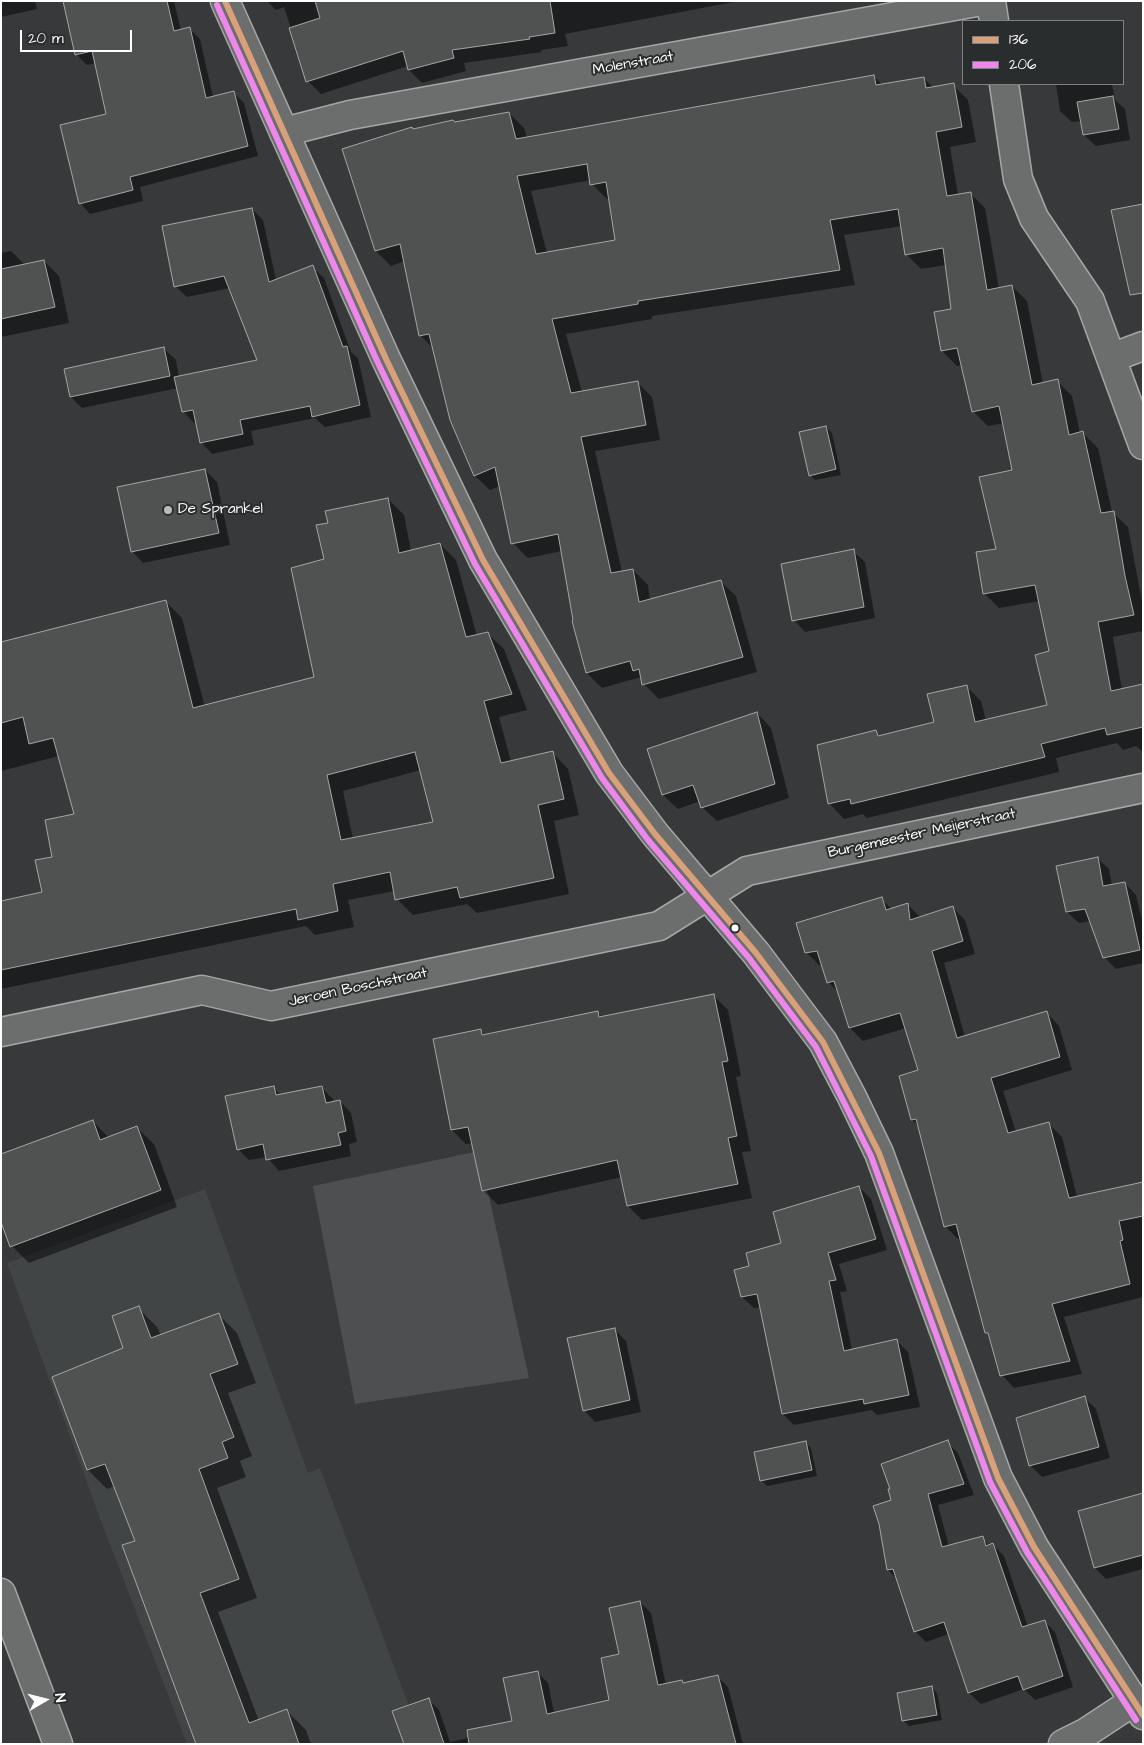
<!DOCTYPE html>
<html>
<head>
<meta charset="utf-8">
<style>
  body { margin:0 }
  #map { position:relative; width:1144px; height:1745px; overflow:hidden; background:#38393a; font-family:"Architects Daughter",sans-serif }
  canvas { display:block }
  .frame { position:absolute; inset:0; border:2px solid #fff; pointer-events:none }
  .legend { position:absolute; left:962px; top:20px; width:162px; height:65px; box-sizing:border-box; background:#2a2d2e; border:1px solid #7f8182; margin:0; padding:6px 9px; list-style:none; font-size:15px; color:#fff }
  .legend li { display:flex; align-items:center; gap:10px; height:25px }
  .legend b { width:25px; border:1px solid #7f8182 }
  .north { position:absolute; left:20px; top:1675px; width:50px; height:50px; -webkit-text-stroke:4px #2a2d2e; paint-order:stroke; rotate:82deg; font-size:14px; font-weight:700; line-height:20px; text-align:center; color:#fff }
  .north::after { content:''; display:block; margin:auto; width:18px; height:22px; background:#fff; clip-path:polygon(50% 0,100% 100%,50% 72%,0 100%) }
  .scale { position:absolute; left:20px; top:30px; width:112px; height:22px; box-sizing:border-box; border:2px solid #fff; border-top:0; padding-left:6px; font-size:15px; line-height:18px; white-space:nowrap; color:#fff; -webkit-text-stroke:4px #2a2d2e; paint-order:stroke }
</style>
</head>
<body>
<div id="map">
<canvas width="1144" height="1745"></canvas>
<div class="frame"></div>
<ul class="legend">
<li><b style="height:6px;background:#d9a179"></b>136</li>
<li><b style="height:6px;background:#ee87eb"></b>206</li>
</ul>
<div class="north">N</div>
<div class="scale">20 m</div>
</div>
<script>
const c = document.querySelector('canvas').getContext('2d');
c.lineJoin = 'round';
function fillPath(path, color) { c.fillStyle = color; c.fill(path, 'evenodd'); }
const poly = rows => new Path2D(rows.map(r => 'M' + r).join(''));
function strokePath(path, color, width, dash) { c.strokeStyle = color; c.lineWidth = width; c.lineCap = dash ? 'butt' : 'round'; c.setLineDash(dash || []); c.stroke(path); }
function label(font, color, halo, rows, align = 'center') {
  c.font = font + ' "Architects Daughter",sans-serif'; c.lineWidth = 4; c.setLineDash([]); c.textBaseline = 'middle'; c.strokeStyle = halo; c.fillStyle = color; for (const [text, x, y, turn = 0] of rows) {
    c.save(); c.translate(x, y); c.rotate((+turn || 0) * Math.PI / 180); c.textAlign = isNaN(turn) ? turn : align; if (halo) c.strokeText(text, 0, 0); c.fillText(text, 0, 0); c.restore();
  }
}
fillPath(poly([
  [205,1189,308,1473,320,1468,423,1744,187,1744,101,1521,7,1263]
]), '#424546');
fillPath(poly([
  [479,1151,529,1378,355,1404,313,1186]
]), '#4d4f50');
fillPath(poly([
  [1,1,35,1,37,9,1,17],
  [117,1,174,1,181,31,190,29,200,39,213,97,233,92,244,103,258,156,140,187,143,201,90,214,80,203,108,115,96,63,87,65,76,54],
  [267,1,734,1,734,2,565,34,568,46,541,50,542,52,464,63,466,71,422,83,409,70,408,66,321,94,308,81,284,7,276,10],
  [873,76,883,85,923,78,934,88,953,85,968,100,976,142,950,147,958,195,970,193,985,208,999,289,1012,286,1027,301,1043,384,1057,381,1072,396,1080,433,1083,433,1098,448,1112,512,1128,527,1143,607,1143,631,1113,637,1122,690,1143,685,1143,752,1136,746,1123,750,1117,743,1056,758,1059,772,867,818,863,814,844,819,830,804,876,732,880,736,936,723,966,686,981,701,986,721,1049,706,1051,652,1040,601,999,608,984,593,997,550,1014,471,1004,423,988,426,973,411,963,365,957,366,942,351,953,310,946,265,921,269,906,254,902,226,844,235,855,285,652,316,652,319,566,334,582,392,637,382,652,397,660,440,595,451,622,572,633,570,648,585,650,601,721,582,736,596,757,672,659,699,644,684,641,677,602,688,587,673,574,621,562,551,528,558,513,543,500,486,490,490,475,476,451,420,434,349,420,335,405,261,391,266,376,251,344,150,414,130,509,113,524,128,527,138],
  [591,180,592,184,607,199,610,198,616,241,547,253,531,191],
  [1056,84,1112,84,1115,100,1125,109,1130,140,1096,146,1084,135,1081,121,1072,122,1060,111],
  [252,209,263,220,276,280,312,267,324,278,351,352,358,358,371,417,325,427,315,418,251,431,254,445,212,454,201,442,197,422,194,423,183,411,178,388,82,408,71,397,164,349,176,360,179,378,259,361,230,288,187,297,175,286],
  [11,251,25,265,44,261,59,276,69,323,1,337,1,253],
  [826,427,832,433,841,475,815,480,810,475],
  [205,470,217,482,230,545,143,563,132,551],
  [388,499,404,515,411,551,440,544,456,560,477,636,487,633,504,649,527,710,499,717,511,762,552,752,568,769,579,815,554,821,569,894,477,913,467,904,413,915,397,899,395,891,348,900,354,927,315,935,306,926,1,989,1,902,43,893,54,858,76,815,59,756,1,771,1,644,165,601,182,618,205,708,315,678,329,524],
  [421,770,435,823,353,839,343,791],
  [853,551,865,562,875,618,805,632,794,620],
  [757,713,771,728,789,798,717,821,702,807,700,801,678,809,663,795,649,750],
  [1097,858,1109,869,1112,886,1125,883,1136,895,1143,924,1143,963,1116,969,1104,957,1091,921,1079,923,1067,912,1058,866],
  [881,899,892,909,908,905,921,918,952,907,965,920,975,954,944,963,965,1037,1047,1013,1059,1026,1072,1070,1003,1091,1016,1132,1049,1124,1062,1137,1077,1197,1143,1183,1143,1297,1064,1317,1082,1374,1014,1388,1002,1375,990,1337,986,1333,961,1238,958,1239,945,1226,919,1126,912,1120,920,1071,906,1028,863,1041,850,1028,840,994,828,982,823,965,819,965,806,952],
  [713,995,728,1010,741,1076,736,1077,751,1151,742,1152,752,1198,642,1220,628,1206,622,1177,498,1205,483,1190,473,1143,466,1144,452,1130,481,1031,485,1035,598,1012,603,1018],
  [321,1087,333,1099,334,1103,340,1101,351,1113,357,1142,349,1144,351,1156,279,1171,267,1157,249,1160,238,1149,273,1088,281,1095],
  [93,1121,109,1138,136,1127,154,1144,177,1207,29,1263,12,1246],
  [859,1187,871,1199,887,1250,839,1264,847,1291,840,1292,852,1350,897,1341,908,1352,920,1407,877,1415,872,1410,794,1425,783,1414,761,1307,754,1308,742,1297,751,1267],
  [138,1308,157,1327,161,1336,218,1314,237,1333,256,1383,228,1393,252,1456,240,1461,246,1477,217,1488,257,1598,218,1612,259,1721,287,1711,306,1730,311,1744,198,1744,137,1541,115,1486,107,1489,88,1470,54,1378,125,1348],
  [614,1329,626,1341,641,1412,595,1422,584,1410],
  [1085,1398,1096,1409,1110,1458,1042,1477,1030,1465],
  [947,1442,958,1453,974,1495,938,1505,949,1547,982,1538,990,1546,993,1545,1004,1556,1028,1627,1044,1621,1055,1632,1073,1687,1035,1700,1024,1689,981,1704,969,1693,949,1634,926,1642,915,1631,897,1579,888,1570,880,1523,893,1501],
  [806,1443,811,1448,817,1476,767,1486,761,1480],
  [1143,1494,1143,1569,1106,1579,1095,1568,1079,1512],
  [640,1602,651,1613,666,1685,682,1681,685,1684,717,1676,728,1687,743,1744,405,1744,428,1699,439,1710,450,1742,514,1728,537,1672,548,1683,554,1713,611,1701],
  [932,1688,937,1693,942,1720,909,1726,904,1721,898,1694]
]), '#0007');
const building = poly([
  [63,1,167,1,174,31,190,27,206,98,234,91,248,146,130,177,133,190,79,204,60,125,106,114,92,51,75,55,63,1],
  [315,1,550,1,555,33,529,37,530,39,452,50,454,58,408,70,403,51,306,82,289,28,320,18,315,1],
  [874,75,876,85,924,77,926,88,954,83,962,127,936,132,947,196,971,192,987,290,1012,285,1032,385,1058,379,1069,435,1083,431,1101,513,1114,511,1125,576,1134,615,1098,622,1111,691,1143,684,1143,727,1107,735,1105,728,1041,744,1045,757,851,804,850,799,828,804,817,745,876,730,878,736,934,722,927,694,967,685,975,722,1047,705,1035,655,1049,651,1035,585,983,594,976,552,996,549,979,477,1012,470,999,406,972,412,957,348,941,351,934,312,951,309,943,248,905,255,898,209,830,220,840,270,638,301,638,304,552,319,571,393,638,381,646,425,581,437,611,573,633,569,639,602,721,580,743,657,642,685,639,669,633,671,630,661,586,673,572,621,573,620,558,534,511,544,495,467,474,476,450,420,429,334,419,336,400,244,375,251,342,149,412,127,413,129,453,120,455,122,509,112,516,139,874,75],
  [587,164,590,185,606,182,615,240,536,254,517,176,587,164],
  [1113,96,1119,129,1083,135,1077,102,1113,96],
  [1143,204,1143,293,1130,295,1111,210,1143,204],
  [252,208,269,282,313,265,343,347,347,346,360,405,312,417,310,406,240,420,243,434,200,443,193,410,182,412,174,377,257,360,224,276,174,287,162,226,252,208],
  [44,260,55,307,1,319,1,269,44,260],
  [164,347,170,376,70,397,64,369,164,347],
  [826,426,836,469,809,476,799,432,826,426],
  [205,469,219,533,131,552,117,487,205,469],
  [388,498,399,553,440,543,466,637,488,632,512,694,484,701,501,763,553,751,564,799,538,805,554,878,460,898,457,887,395,900,390,872,333,884,338,911,298,920,296,909,1,970,1,901,42,892,35,860,52,857,45,820,74,814,53,738,29,744,23,717,1,723,1,642,166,600,193,708,314,677,291,568,324,559,316,525,328,523,325,511,388,498],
  [415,752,433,822,341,840,327,775,415,752],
  [854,549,864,607,792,621,781,564,854,549],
  [757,712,775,784,701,808,693,785,662,795,647,749,757,712],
  [1098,857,1103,886,1125,882,1140,950,1103,958,1085,909,1066,912,1056,866,1098,857],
  [882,897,886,910,908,903,910,920,953,906,963,941,932,951,957,1038,1047,1011,1060,1057,991,1078,1008,1133,1049,1122,1069,1198,1143,1182,1143,1216,1119,1221,1123,1240,1120,1241,1130,1284,1052,1304,1070,1361,1000,1376,988,1333,985,1333,956,1224,944,1227,916,1119,911,1120,899,1076,918,1070,900,1013,849,1028,834,981,827,983,817,951,805,953,796,923,882,897],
  [714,994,728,1061,722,1062,737,1136,728,1138,738,1184,627,1206,617,1160,482,1191,468,1127,451,1130,433,1039,481,1029,482,1035,598,1011,599,1017,714,994],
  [274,1086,276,1095,322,1086,326,1103,340,1100,346,1131,338,1133,341,1145,266,1160,263,1144,237,1150,225,1096,274,1086],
  [93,1120,100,1140,137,1126,161,1190,10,1247,1,1222,1,1154,93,1120],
  [859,1186,876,1239,828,1253,836,1280,829,1281,844,1351,897,1339,909,1395,864,1404,863,1399,782,1414,757,1294,741,1297,734,1270,749,1266,746,1253,781,1243,773,1212,859,1186],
  [139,1306,151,1338,219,1313,238,1364,210,1374,234,1437,222,1442,228,1458,199,1469,239,1579,200,1593,249,1723,287,1709,299,1744,196,1744,122,1545,135,1541,105,1464,87,1470,52,1377,123,1348,112,1316,139,1306],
  [615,1328,630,1400,583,1411,567,1338,615,1328],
  [1085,1396,1099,1447,1029,1466,1016,1418,1085,1396],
  [948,1440,964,1484,928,1494,942,1547,983,1536,986,1546,993,1543,1022,1627,1045,1620,1063,1676,1023,1690,1018,1676,968,1693,944,1622,914,1632,893,1569,887,1570,879,1524,873,1506,891,1500,888,1489,890,1489,881,1464,948,1440],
  [806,1441,812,1470,760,1481,754,1452,806,1441],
  [1143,1493,1143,1555,1094,1568,1078,1511,1143,1493],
  [640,1601,658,1685,682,1680,683,1683,718,1675,736,1744,469,1744,467,1730,512,1721,503,1678,538,1671,547,1714,609,1700,601,1658,619,1654,609,1608,640,1601],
  [932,1686,937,1715,902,1721,897,1693,932,1686],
  [429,1698,444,1744,404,1744,392,1711,429,1698]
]);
fillPath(building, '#505151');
strokePath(building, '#a5a6a6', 1);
const minor = poly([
  [991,1,994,21],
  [1004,84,1018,179,1034,218,1090,301,1143,445],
  [284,132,350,115,982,1],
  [1111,358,1143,346],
  [1,1032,202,990,271,1006,659,926,747,871,1143,788],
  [1,1593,58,1744],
  [1063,1744,1087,1732,1134,1701]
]);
const tertiary = poly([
  [225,1,386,359,483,560,609,773,655,834,756,953,823,1042,852,1097,879,1153,998,1478,1034,1547,1143,1715]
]);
strokePath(minor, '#a5a6a6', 31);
strokePath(tertiary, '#a5a6a6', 31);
strokePath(minor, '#6c6d6d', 28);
strokePath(tertiary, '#6c6d6d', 28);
strokePath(poly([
  [225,1,386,359,483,560,609,773,655,834,756,953,823,1042,879,1153,998,1478,1034,1547,1143,1715]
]), '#d9a179', 6);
strokePath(poly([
  [217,5,378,363,475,564,602,778,648,840,749,958,816,1047,871,1156,990,1482,1027,1552,1136,1720]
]), '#ee87eb', 6);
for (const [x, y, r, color] of [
  [168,510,5,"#b9baba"],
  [735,928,4.5,"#fff"]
]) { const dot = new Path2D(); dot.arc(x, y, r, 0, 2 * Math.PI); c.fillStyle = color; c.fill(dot); strokePath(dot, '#2a2d2e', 2); }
label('15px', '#fff', '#2a2d2e', [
  ["Molenstraat",633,64,-10],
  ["Burgemeester Meijerstraat",922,834,-12],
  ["Jeroen Boschstraat",358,988,-12]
]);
label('15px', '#fff', '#2a2d2e', [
  ["De Sprankel",178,510]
], 'left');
</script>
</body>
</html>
